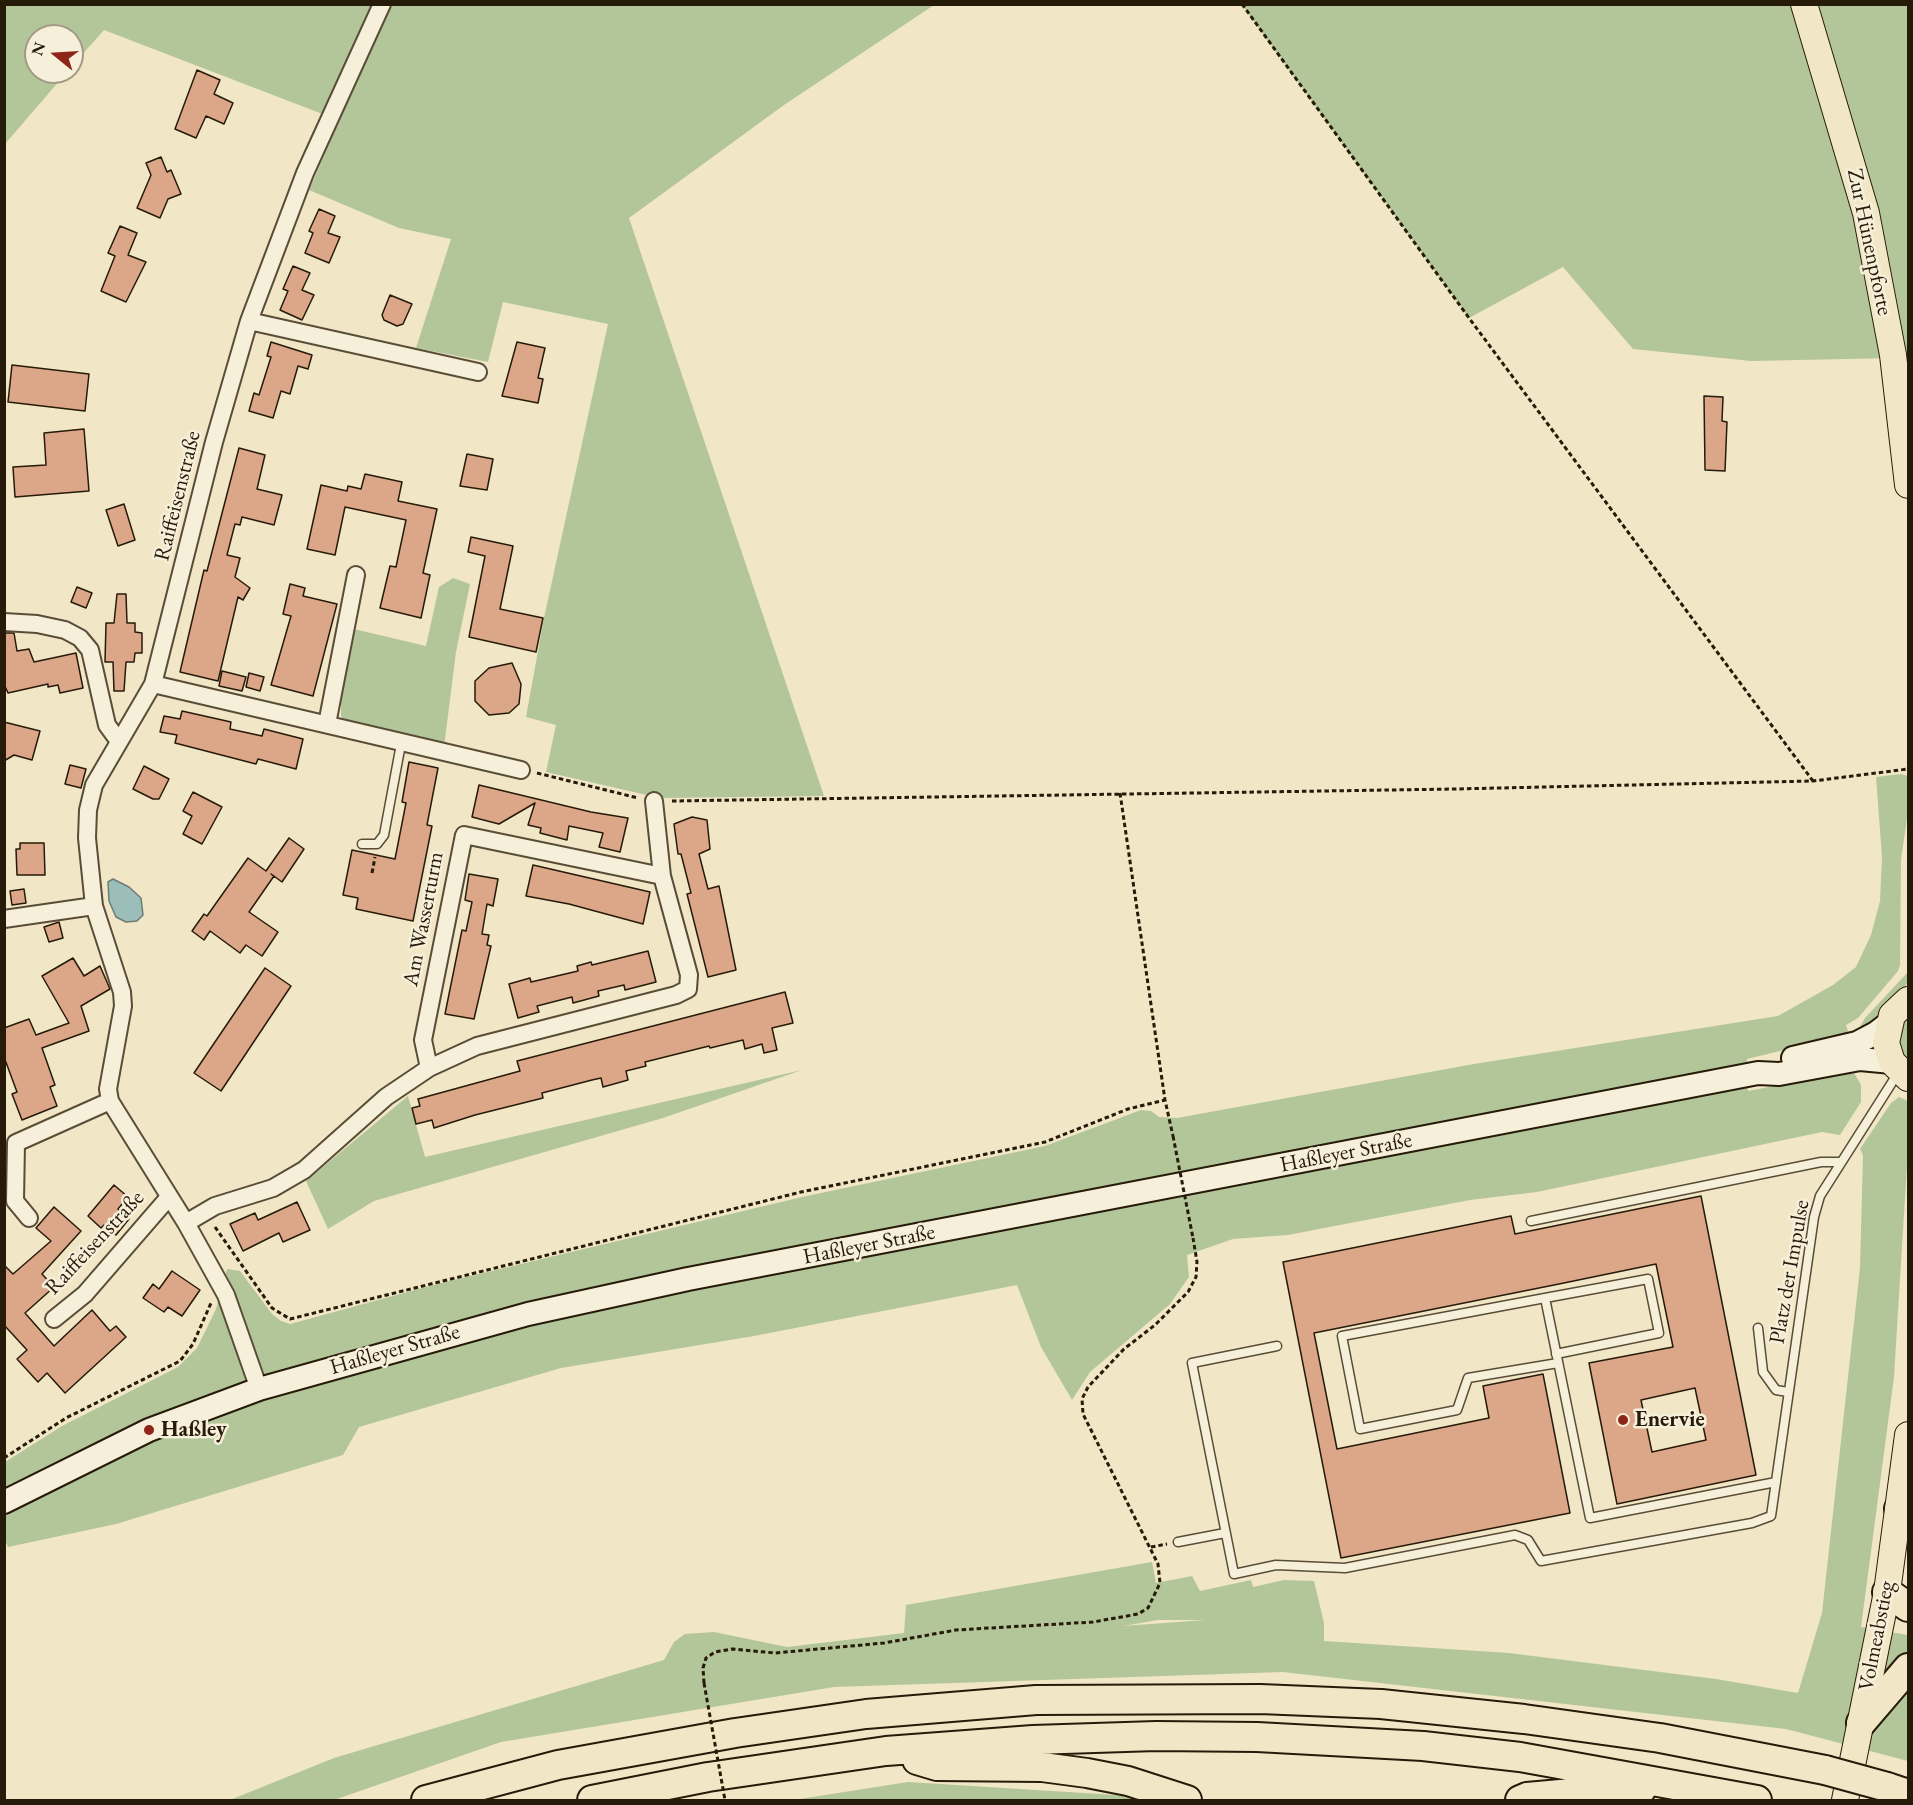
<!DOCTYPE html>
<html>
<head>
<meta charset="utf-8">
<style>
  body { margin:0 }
  #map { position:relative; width:1913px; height:1805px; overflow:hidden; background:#f1e6c5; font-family:"EB Garamond",serif }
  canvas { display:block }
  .frame { position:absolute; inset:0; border:6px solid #261a09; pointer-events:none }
  .north { position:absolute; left:24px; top:24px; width:60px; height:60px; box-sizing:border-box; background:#f6efd9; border:2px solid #a39a86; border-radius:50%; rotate:288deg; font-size:16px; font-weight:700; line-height:24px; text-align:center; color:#261a09 }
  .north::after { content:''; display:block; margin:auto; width:21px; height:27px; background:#8f2418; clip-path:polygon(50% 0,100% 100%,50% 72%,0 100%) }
</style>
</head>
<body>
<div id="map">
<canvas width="1913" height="1805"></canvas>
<div class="frame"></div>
<div class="north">N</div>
</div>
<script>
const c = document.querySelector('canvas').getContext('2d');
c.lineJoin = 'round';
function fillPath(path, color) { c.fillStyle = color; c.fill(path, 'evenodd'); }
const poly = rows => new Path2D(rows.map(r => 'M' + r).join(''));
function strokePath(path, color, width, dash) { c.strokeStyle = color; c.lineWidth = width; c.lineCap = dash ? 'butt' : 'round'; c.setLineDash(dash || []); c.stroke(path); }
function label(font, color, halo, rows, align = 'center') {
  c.font = font + ' "EB Garamond",serif'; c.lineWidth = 5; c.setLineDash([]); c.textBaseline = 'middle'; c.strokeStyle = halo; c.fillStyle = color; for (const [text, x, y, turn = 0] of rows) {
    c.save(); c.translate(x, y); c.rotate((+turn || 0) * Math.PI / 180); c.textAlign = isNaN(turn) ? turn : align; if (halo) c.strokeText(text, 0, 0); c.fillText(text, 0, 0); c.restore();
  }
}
fillPath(poly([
  [5,5,374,5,325,115,104,30,72,66,72,36,36,36,36,72,67,72,5,144],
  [390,5,934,5,784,105,629,218,824,796,660,798,546,772,556,725,526,717,544,618,608,324,503,302,488,362,416,348,451,239,399,228,309,190],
  [1242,5,1908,5,1908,414,1894,358,1751,361,1633,349,1563,267,1469,318],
  [453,578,470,584,456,652,444,747,347,724,341,716,341,701,354,629,426,646,439,587],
  [1901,774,1908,776,1908,811,1901,860,1900,965,1898,971,1858,1018,1846,1025,1850,1038,1829,1039,1747,1059,1748,1091,1853,1071,1861,1085,1861,1102,1840,1135,1822,1132,1537,1192,1470,1200,1288,1235,1233,1239,1187,1255,1189,1277,1170,1304,1090,1372,1072,1400,1041,1347,1017,1285,754,1336,561,1368,359,1427,343,1455,116,1524,8,1547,5,1540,5,1462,62,1426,178,1367,197,1348,216,1309,227,1269,240,1271,272,1314,281,1321,290,1324,437,1284,802,1197,1045,1146,1141,1110,1151,1111,1159,1117,1177,1118,1474,1064,1778,1016,1833,985,1856,967,1871,935,1880,901,1882,857,1876,777],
  [1908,972,1908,982,1903,990,1877,1020,1857,1032,1865,1018],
  [1908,1014,1908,1064,1898,1047,1900,1025],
  [802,1070,663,1118,374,1201,328,1229,306,1181,408,1096,425,1157],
  [1899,1097,1908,1101,1908,1149,1894,1377,1861,1627,1908,1635,1908,1761,1786,1729,1283,1672,834,1687,501,1742,334,1800,230,1800,334,1758,664,1660,674,1642,685,1634,714,1632,787,1647,904,1633,906,1605,1152,1562,1156,1583,1192,1576,1200,1591,1251,1580,1253,1587,1284,1580,1314,1581,1324,1623,1324,1641,1509,1653,1716,1679,1798,1693,1822,1613,1860,1268,1863,1155,1860,1149,1891,1103],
  [1158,1620,1205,1620,1123,1626],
  [908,1782,1132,1796,1141,1800,793,1800]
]), '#b3c69a');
const water = poly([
  [113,879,129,887,141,898,143,915,137,921,126,922,116,917,109,901,108,882,113,879]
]);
fillPath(water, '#9cbebb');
strokePath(water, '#6d7c74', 1.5);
const building = poly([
  [197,70,220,80,214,94,233,103,224,124,206,116,196,138,175,129,197,70],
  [161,157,167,172,171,170,181,194,168,199,160,218,137,208,151,175,146,163,161,157],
  [319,209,335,216,328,233,340,237,329,263,305,253,313,233,309,231,319,209],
  [120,226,137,233,128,255,146,262,126,302,101,291,115,256,108,253,120,226],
  [293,266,310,273,302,290,314,295,302,320,280,310,288,291,283,289,293,266],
  [390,295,412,304,403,324,397,326,384,320,382,315,390,295],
  [271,342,312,355,308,369,298,366,290,394,281,391,273,418,249,411,254,393,259,395,271,357,267,356,271,342],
  [517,342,545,348,538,378,543,379,538,403,502,396,517,342],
  [12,365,89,374,85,411,8,402,12,365],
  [1704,396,1723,397,1722,421,1727,422,1725,471,1705,470,1704,396],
  [84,429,89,491,15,497,13,467,46,465,44,433,84,429],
  [239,448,265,455,257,489,282,495,274,525,242,517,240,525,235,524,227,555,240,558,235,577,250,588,243,600,238,597,218,681,180,672,204,570,207,571,239,448],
  [467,454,493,459,487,490,460,486,467,454],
  [365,474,402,482,398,501,437,509,423,573,430,575,421,618,380,608,390,566,396,567,406,520,345,507,335,555,307,549,321,485,347,491,348,486,361,489,365,474],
  [124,504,135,540,118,546,106,510,124,504],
  [471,537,513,546,500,609,543,618,536,652,469,637,485,556,468,552,471,537],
  [290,584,305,588,303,596,337,604,313,696,271,685,291,616,283,614,290,584],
  [77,587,92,593,86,608,71,602,77,587],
  [117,594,126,594,127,623,135,623,135,632,142,633,142,653,135,653,134,662,126,662,124,691,114,691,113,662,105,662,106,623,114,623,117,594],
  [4,633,14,633,17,651,29,649,34,662,76,653,83,688,60,693,58,685,48,687,48,684,8,693,4,684,4,633],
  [512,663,521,684,519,704,509,713,489,715,475,701,475,681,489,668,512,663],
  [222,671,246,677,242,691,219,686,222,671],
  [249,673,264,677,260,691,246,687,249,673],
  [182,711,231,722,230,729,262,736,264,729,303,739,296,769,258,759,256,764,175,743,177,735,160,732,164,716,180,719,182,711],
  [4,722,40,731,32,760,14,755,4,761,4,722],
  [409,762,438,768,427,825,432,826,413,921,356,909,358,898,343,895,352,850,395,859,406,803,402,802,409,762],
  [70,765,86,769,81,788,65,784,70,765],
  [144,766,169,779,159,799,153,799,133,789,144,766],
  [479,785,591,812,628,818,620,852,599,847,603,833,569,826,567,840,540,833,541,828,528,825,535,803,499,824,472,817,479,785],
  [193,792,222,807,202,844,183,834,192,816,183,811,193,792],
  [692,817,707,820,710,849,699,854,708,889,719,886,736,970,708,977,687,894,691,893,681,854,678,854,674,824,692,817],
  [289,838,304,849,282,882,271,874,274,876,249,912,278,932,262,956,246,945,240,953,210,931,204,940,192,931,204,914,207,916,248,858,266,871,289,838],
  [20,843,44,843,45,875,17,875,16,849,20,849,20,843],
  [533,865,650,892,643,924,569,904,526,896,533,865],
  [469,874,498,879,493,906,487,904,482,934,489,935,487,945,491,946,474,1019,445,1014,462,930,466,931,472,902,465,900,469,874],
  [24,889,26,903,12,905,10,891,24,889],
  [59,922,63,938,49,942,44,927,59,922],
  [648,951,656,982,625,990,624,985,598,991,599,996,573,1003,572,997,537,1006,539,1012,518,1018,509,984,530,978,531,982,578,971,577,966,591,962,592,965,648,951],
  [73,958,84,976,100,966,110,989,81,1006,89,1031,42,1048,55,1085,50,1087,57,1106,22,1120,12,1094,17,1092,4,1057,4,1028,29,1019,36,1035,69,1023,42,976,73,958],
  [265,968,291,986,221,1091,194,1073,265,968],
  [785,992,793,1023,772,1028,777,1050,764,1053,762,1044,745,1049,743,1040,710,1048,709,1046,645,1062,646,1066,626,1071,628,1080,603,1087,601,1078,592,1080,542,1093,543,1098,475,1115,434,1128,432,1120,416,1124,412,1108,420,1106,418,1099,520,1071,517,1061,785,992],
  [114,1185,128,1197,118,1209,129,1219,116,1235,104,1225,101,1228,88,1216,114,1185],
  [1701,1196,1756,1475,1617,1504,1589,1363,1673,1347,1656,1264,1559,1284,1314,1333,1337,1449,1489,1418,1483,1386,1543,1374,1570,1513,1341,1558,1283,1262,1511,1216,1515,1234,1701,1196],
  [1695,1388,1706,1440,1652,1452,1641,1400,1695,1388],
  [297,1202,310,1230,283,1242,279,1233,243,1251,230,1224,255,1213,258,1220,297,1202],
  [54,1207,81,1231,42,1274,54,1287,25,1313,54,1346,92,1310,110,1331,116,1326,126,1337,65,1393,47,1373,38,1382,17,1359,27,1350,4,1325,4,1265,13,1274,51,1241,36,1228,54,1207],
  [172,1271,200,1290,182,1316,168,1307,164,1312,143,1298,153,1284,159,1289,172,1271]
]);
fillPath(building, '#dca689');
strokePath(building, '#261a09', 1.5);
const lane = poly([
  [362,844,377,844,384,835,401,744],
  [1531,1221,1821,1162,1840,1162],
  [1545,1298,1648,1279,1659,1333,1556,1354],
  [1758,1328,1763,1372,1776,1390,1788,1392],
  [1277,1346,1192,1363,1234,1574,1276,1565,1345,1568,1515,1535,1528,1540,1541,1561,1752,1523,1771,1516,1814,1217,1820,1196,1898,1073],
  [1558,1363,1468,1378,1457,1410,1360,1429,1342,1336,1545,1298,1590,1518,1776,1482],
  [1178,1542,1225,1533]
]);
const street = poly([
  [249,321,478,372],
  [4,622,37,624,65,630,80,638,90,650,107,725,118,740],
  [153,684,521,770],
  [327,724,356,575],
  [654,801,662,876],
  [4,919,94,906],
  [29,1218,15,1201,16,1143,110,1101],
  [186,1223,215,1206,273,1188,304,1170,386,1097,429,1068,477,1046,676,995,688,989,689,975,662,876,464,835,423,1040,429,1068],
  [54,1319,85,1294,169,1197],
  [259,1389,226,1295,186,1223,110,1101,108,1089,123,1006,122,992,94,906,87,838,88,810,94,785,153,684,214,442,249,321,305,173,382,4]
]);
const secondary = poly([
  [1793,1058,1857,1043,1876,1033,1889,1023],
  [4,1502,149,1430,259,1389,528,1314,688,1279,1758,1073,1779,1074,1860,1059,1892,1062]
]);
const primary = poly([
  [1804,4,1866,213,1893,355,1908,485],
  [1908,1000,1892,1015,1886,1043,1892,1062,1908,1078],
  [1845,1800,1887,1592,1908,1435]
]);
const highway = poly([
  [1899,1509,1908,1524],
  [1887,1592,1908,1607],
  [1861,1723,1908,1668],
  [917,1760,937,1766,1042,1767,1087,1773,1128,1781,1187,1800],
  [1887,1787,1908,1794],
  [426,1800,558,1765,735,1733,866,1714,1036,1700,1260,1699,1381,1704,1524,1719,1660,1738,1825,1770],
  [592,1800,708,1777,886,1751,1033,1740,1156,1736,1257,1737,1423,1746,1520,1757,1757,1800],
  [1520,1800,1527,1797,1572,1793,1641,1790]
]);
strokePath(lane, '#594d38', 11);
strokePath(street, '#594d38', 20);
strokePath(secondary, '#261a09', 26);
strokePath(primary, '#261a09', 28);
strokePath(highway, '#261a09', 32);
strokePath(poly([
  [1242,4,1469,318,1813,781],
  [537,773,638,798],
  [1120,793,1165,1100,1173,1136],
  [672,801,1454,789,1813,781,1908,769],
  [372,873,375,857],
  [215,1227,272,1308,290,1319,801,1192,1045,1142,1128,1109,1165,1100],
  [4,1458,66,1418,180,1361,193,1344,211,1303],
  [1151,1547,1167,1544],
  [704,1683,703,1668,706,1658,715,1652,732,1649,775,1653,884,1643,956,1630,1093,1622,1138,1614,1148,1608,1160,1583,1158,1564,1083,1414,1082,1399,1088,1387,1124,1349,1155,1325,1188,1292,1196,1277,1197,1262,1193,1238]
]), '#261a09', 3, [4.5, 3]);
strokePath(lane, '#f6efd9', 8);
strokePath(street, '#f6efd9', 16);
strokePath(secondary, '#f6efd9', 22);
strokePath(primary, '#f1e6c5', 26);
strokePath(highway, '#f1e6c5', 28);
const highwayBridge = poly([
  [1825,1770,1887,1787]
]);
strokePath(highwayBridge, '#261a09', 32, []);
strokePath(poly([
  [1173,1136,1193,1238],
  [704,1683,725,1800]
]), '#261a09', 3, [4.5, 3]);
strokePath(highwayBridge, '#f1e6c5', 28);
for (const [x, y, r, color] of [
  [1623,1420,6,"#8f2418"],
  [149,1430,6,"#8f2418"]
]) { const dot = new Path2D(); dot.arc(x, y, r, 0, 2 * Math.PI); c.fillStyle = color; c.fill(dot); strokePath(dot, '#f6efd9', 2); }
label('22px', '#261a09', '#f6efd9', [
  ["Zur Hünenpforte",1869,242,78],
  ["Raiffeisenstraße",178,496,-76],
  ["Am Wasserturm",424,919,-79],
  ["Haßleyer Straße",1346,1153,-11],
  ["Raiffeisenstraße",95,1243,-47],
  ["Haßleyer Straße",869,1245,-11],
  ["Platz der Impulse",1790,1272,-80],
  ["Haßleyer Straße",395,1350,-16],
  ["Volmeabstieg",1877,1636,-79]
]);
label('bold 22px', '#261a09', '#f6efd9', [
  ["Enervie",1635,1420],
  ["Haßley",161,1430]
], 'left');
</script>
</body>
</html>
